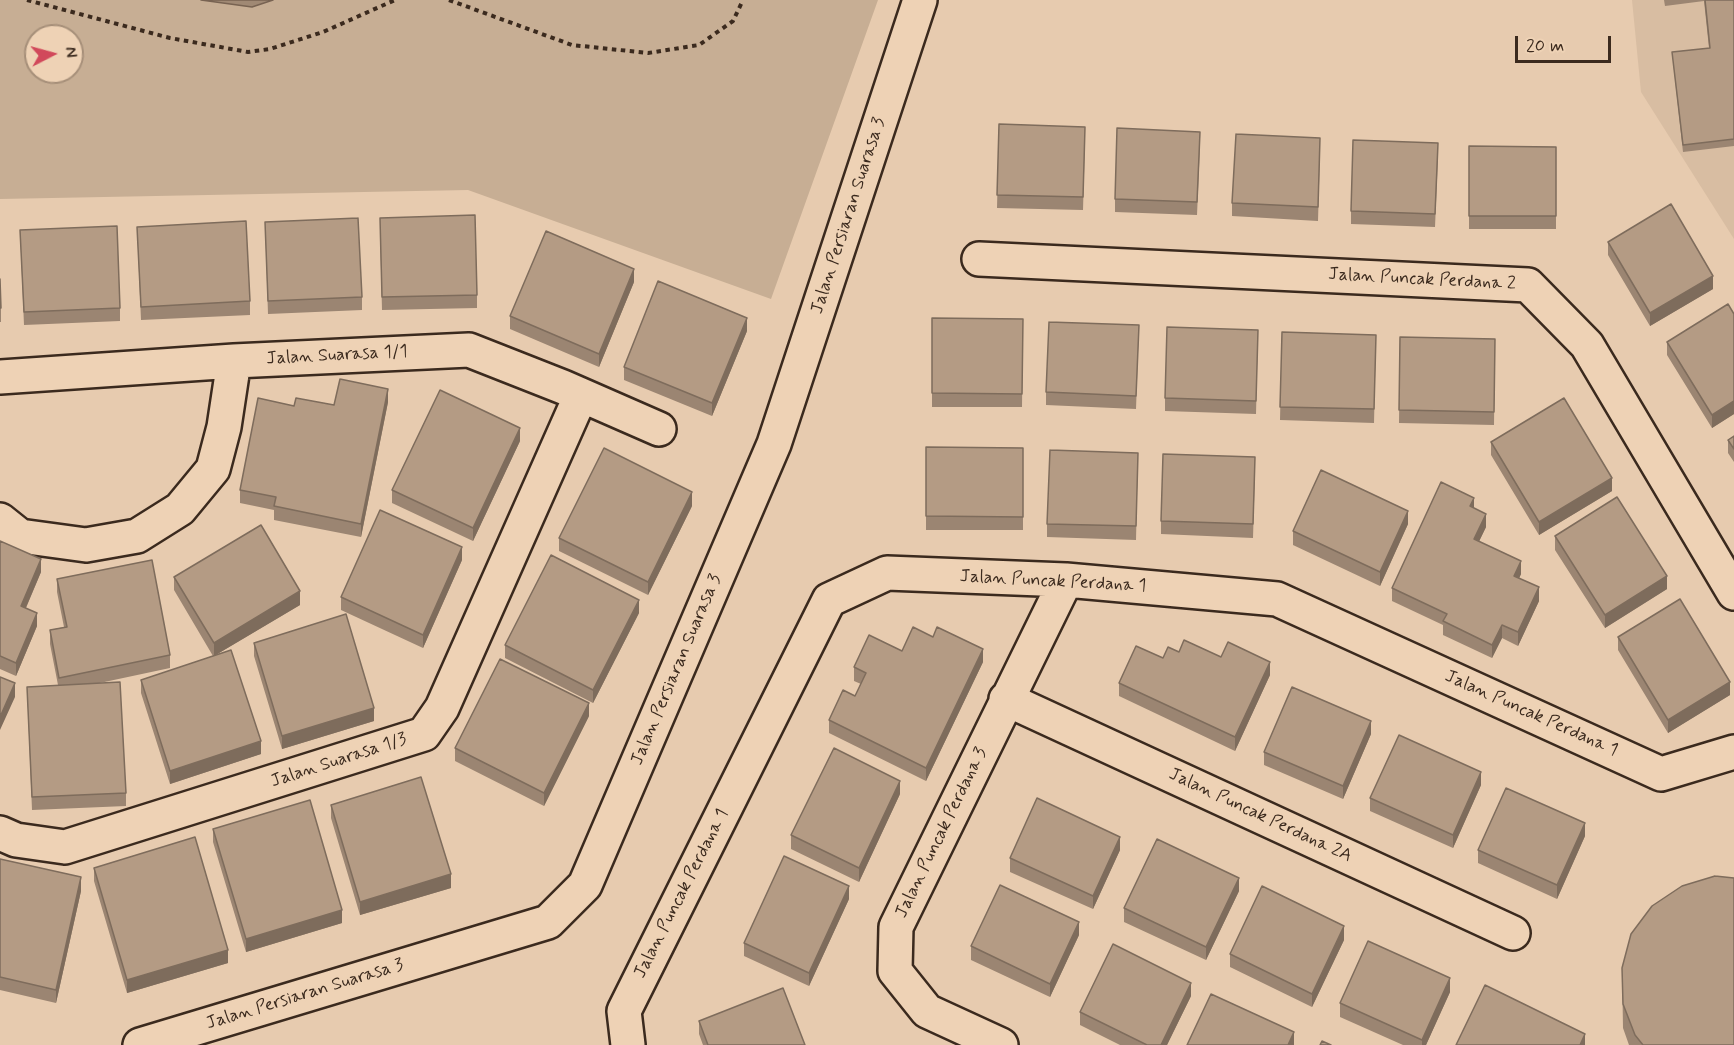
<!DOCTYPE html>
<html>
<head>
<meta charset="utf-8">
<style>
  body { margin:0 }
  #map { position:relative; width:1734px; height:1045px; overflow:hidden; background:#e7cbaf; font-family:Mynerve,sans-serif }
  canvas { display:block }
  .north { position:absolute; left:24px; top:24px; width:60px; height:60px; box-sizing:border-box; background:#eed2b5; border:2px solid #a68f79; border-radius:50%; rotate:84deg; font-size:16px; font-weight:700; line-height:24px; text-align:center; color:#3b2a1e }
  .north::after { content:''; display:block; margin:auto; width:21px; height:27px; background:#d1495b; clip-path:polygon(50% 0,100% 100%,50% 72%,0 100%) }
  .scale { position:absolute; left:1515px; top:36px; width:96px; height:27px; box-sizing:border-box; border:3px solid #3b2a1e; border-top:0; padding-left:8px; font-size:18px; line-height:21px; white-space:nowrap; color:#3b2a1e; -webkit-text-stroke:4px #eed2b5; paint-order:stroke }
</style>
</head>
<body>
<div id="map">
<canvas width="1734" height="1045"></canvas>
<div class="north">N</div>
<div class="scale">20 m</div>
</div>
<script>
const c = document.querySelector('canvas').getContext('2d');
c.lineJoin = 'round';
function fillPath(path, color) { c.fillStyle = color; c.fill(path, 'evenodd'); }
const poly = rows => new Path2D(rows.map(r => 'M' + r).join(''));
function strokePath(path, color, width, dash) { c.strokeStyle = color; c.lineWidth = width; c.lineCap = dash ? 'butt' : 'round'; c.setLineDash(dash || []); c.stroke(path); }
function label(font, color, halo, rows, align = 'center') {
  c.font = font + ' Mynerve,sans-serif'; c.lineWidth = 4.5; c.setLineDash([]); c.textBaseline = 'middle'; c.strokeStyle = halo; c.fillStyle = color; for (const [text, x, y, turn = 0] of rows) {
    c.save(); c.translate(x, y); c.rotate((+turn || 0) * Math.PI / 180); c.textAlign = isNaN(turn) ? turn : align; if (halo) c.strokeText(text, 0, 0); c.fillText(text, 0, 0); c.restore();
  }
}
fillPath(poly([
  [1632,0,1734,0,1734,239,1641,92]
]), '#d8bda2');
fillPath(poly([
  [0,0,878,0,771,299,468,190,0,199],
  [36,36,72,36,72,72,36,72]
]), '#c7ae94');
const water = poly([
  [201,0,273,0,252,7,201,0]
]);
fillPath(water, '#a08974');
strokePath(water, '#786352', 1.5);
const minor = poly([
  [979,259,1528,285,1587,345,1734,593],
  [0,377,234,361,469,350,563,387,659,429],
  [0,520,20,536,86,545,137,536,180,509,213,469,224,427,234,361],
  [1006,699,1513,933],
  [0,833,16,840,65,847,424,734,442,708,581,395],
  [140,1045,548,922,585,885,774,444,920,0],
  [628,1045,624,1011,829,600,887,573,1066,580,1277,599,1661,774,1734,752],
  [1001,1045,927,1011,895,971,896,927,1066,580]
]);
strokePath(minor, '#3b2a1e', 38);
strokePath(poly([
  [27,0,170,38,248,52,270,49,323,32,395,0],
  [449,0,572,45,648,53,699,45,733,21,743,0]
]), '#3b2a1e', 4, [4.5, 4.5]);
strokePath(minor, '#eed2b5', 33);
fillPath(poly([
  [1664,0,1734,0,1734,146,1683,152,1672,52,1709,48,1704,1,1665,6],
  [999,124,1085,140,1083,210,997,208],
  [1200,145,1197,215,1115,212,1115,199],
  [1469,146,1556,147,1556,229,1469,229],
  [1320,151,1318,221,1232,216,1232,203],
  [1438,156,1435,227,1351,224,1351,211],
  [265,222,362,297,362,310,268,314],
  [137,227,250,301,250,315,141,320],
  [20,230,120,308,120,321,24,325],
  [380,232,477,295,477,308,382,310],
  [1608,242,1713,289,1650,326,1608,255],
  [0,279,1,308,1,322,0,322],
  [634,282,599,367,510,329,510,316],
  [1734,314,1734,414,1712,428,1667,355,1667,342],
  [932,318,1023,319,1022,407,932,407],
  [1139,325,1136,409,1046,405,1046,392],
  [1258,330,1256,414,1165,411,1165,398],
  [747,331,712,416,624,380,624,367],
  [1282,332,1376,335,1374,423,1280,420],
  [1400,337,1495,339,1494,425,1399,423],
  [388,402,361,537,274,520,274,510,240,503,240,490,294,406,334,405],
  [1734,436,1734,462,1728,453,1728,440],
  [520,441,473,541,392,503,392,490],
  [1491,442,1612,491,1539,535,1491,455],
  [926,447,1023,448,1023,530,926,530],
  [1138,453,1136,540,1047,537,1047,524],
  [1255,470,1253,538,1161,534,1161,521],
  [692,506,648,595,559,551,559,538],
  [1474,508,1486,527,1479,541,1521,574,1519,578,1539,601,1518,646,1502,638,1492,658,1443,635,1443,625,1392,601,1392,588],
  [1408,524,1380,586,1293,545,1293,531],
  [1555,536,1667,589,1605,628,1555,550],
  [0,541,41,572,26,608,37,626,16,676,0,669],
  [462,560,423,648,341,610,341,597],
  [174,577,300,605,214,656,261,754,170,784,141,693,141,680,213,656,174,590],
  [57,579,170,655,170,668,95,684,126,793,126,806,32,810,27,687,58,685,50,644,50,630,64,627,57,592],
  [639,613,593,703,505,658,505,645],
  [1618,637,1730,695,1668,733,1618,650],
  [254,643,374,721,282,749,254,656],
  [902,651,983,662,926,781,829,733,829,720,855,696,861,684,854,681,854,667],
  [1179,652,1270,675,1235,751,1119,696,1119,683,1163,658],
  [589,716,544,806,455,761,455,748],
  [1371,734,1343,799,1264,765,1264,752],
  [1481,785,1453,848,1370,811,1370,798],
  [900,794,859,882,791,849,791,835],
  [331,805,451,888,360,915,331,818],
  [213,829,342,923,246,952,213,842],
  [1585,836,1557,899,1478,863,1478,850],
  [1120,850,1093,909,1010,872,1010,858],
  [0,859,81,891,56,1003,0,990],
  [94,868,228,963,127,993,94,881],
  [1239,891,1206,960,1124,922,1124,908],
  [849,899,809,986,744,956,744,943],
  [1079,935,1050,997,971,960,971,946],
  [1344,940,1312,1007,1230,967,1230,954],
  [1622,968,1734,1045,1629,1045,1623,1028],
  [1450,992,1426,1045,1403,1045,1340,1017,1340,1003],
  [1191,996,1167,1045,1120,1045,1080,1025,1080,1012],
  [699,1021,805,1045,703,1045,699,1034]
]), '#9b8572');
fillPath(poly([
  [634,269,634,282,599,367,599,354],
  [1713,276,1713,289,1650,326,1650,313],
  [747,318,747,331,712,416,712,403],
  [388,389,388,402,361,537,361,524],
  [1734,401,1734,414,1712,428,1712,415],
  [520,428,520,441,473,541,473,528],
  [1612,478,1612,491,1539,535,1539,522],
  [692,492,692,506,648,595,648,582],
  [1474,498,1474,511,1470,506],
  [1408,511,1408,524,1380,586,1380,572],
  [1486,514,1486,527,1474,552,1474,539],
  [462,547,462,560,423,648,423,635],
  [41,559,41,572,21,619,21,606],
  [1521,561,1521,574,1514,589,1514,576],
  [1667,576,1667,589,1605,628,1605,615],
  [1539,587,1539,601,1518,646,1518,632],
  [300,591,300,605,214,656,214,643],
  [639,600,639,613,593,703,593,690],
  [37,613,37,626,16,676,16,663],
  [1502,625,1502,638,1492,658,1492,645],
  [983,649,983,662,926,781,926,768],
  [1270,662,1270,675,1235,751,1235,737],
  [1730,682,1730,695,1668,733,1668,720],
  [15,683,15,697,0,730,0,717],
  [589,703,589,716,544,806,544,793],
  [374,708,374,721,282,749,282,736],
  [1371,721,1371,734,1343,799,1343,786],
  [261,741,261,754,170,784,170,771],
  [1481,772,1481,785,1453,848,1453,835],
  [900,781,900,794,859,882,859,868],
  [1585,823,1585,836,1557,899,1557,885],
  [1120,837,1120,850,1093,909,1093,896],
  [451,874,451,888,360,915,360,902],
  [81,877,81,891,56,1003,56,990],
  [1239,878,1239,891,1206,960,1206,947],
  [849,886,849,899,809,986,809,973],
  [342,910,342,923,246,952,246,939],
  [1079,922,1079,935,1050,997,1050,984],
  [1344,926,1344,940,1312,1007,1312,994],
  [228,950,228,963,127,993,127,980],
  [1450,978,1450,992,1426,1045,1422,1045,1422,1040],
  [1191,983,1191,996,1167,1045,1161,1045],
  [1294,1032,1294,1045,1288,1045],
  [1585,1034,1585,1045,1580,1045]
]), '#7e6c5c');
const building = poly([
  [1705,0,1734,0,1734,139,1683,145,1672,52,1710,48,1705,0],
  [999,124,1085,127,1083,197,997,195,999,124],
  [1117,128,1200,132,1197,202,1115,199,1117,128],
  [1236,134,1320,138,1318,207,1232,203,1236,134],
  [1353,140,1438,143,1435,214,1351,211,1353,140],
  [1469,146,1556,147,1556,216,1469,216,1469,146],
  [1671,204,1713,276,1650,313,1608,242,1671,204],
  [475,215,477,295,382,297,380,218,475,215],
  [358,218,362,297,268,301,265,222,358,218],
  [246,221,250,301,141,307,137,227,246,221],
  [117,226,120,308,24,312,20,230,117,226],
  [546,231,634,269,599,354,510,316,546,231],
  [0,279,1,308,0,308,0,279],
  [658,281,747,318,712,403,624,367,658,281],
  [1728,304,1734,314,1734,401,1712,415,1667,342,1728,304],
  [932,318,1023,319,1022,394,932,393,932,318],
  [1049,322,1139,325,1136,396,1046,392,1049,322],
  [1167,327,1258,330,1256,401,1165,398,1167,327],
  [1282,332,1376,335,1374,409,1280,407,1282,332],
  [1400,337,1495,339,1494,412,1399,410,1400,337],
  [340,379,388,389,361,524,274,506,276,497,240,490,258,398,294,406,296,398,334,405,340,379],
  [440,390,520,428,473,528,392,490,440,390],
  [1564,398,1612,478,1539,522,1491,442,1564,398],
  [1734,436,1734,449,1728,440,1734,436],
  [926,447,1023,448,1023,517,926,516,926,447],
  [604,448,692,492,648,582,559,538,604,448],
  [1050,450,1138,453,1136,526,1047,524,1050,450],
  [1163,454,1255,457,1253,524,1161,521,1163,454],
  [1321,470,1408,511,1380,572,1293,531,1321,470],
  [1441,482,1474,498,1470,506,1486,514,1474,539,1521,561,1514,576,1539,587,1518,632,1502,625,1492,645,1443,621,1447,614,1392,588,1441,482],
  [1617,497,1667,576,1605,615,1555,536,1617,497],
  [380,510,462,547,423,635,341,597,380,510],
  [261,525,300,591,214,643,174,577,261,525],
  [0,541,41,559,21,606,37,613,16,663,0,656,0,541],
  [551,555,639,600,593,690,505,645,551,555],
  [152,560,170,655,59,678,50,630,67,627,57,579,152,560],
  [1680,599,1730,682,1668,720,1618,637,1680,599],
  [346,614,374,708,282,736,254,643,346,614],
  [913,627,933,637,937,627,983,649,926,768,829,720,843,690,855,696,866,673,854,667,869,635,902,651,913,627],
  [1184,640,1221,657,1228,642,1270,662,1235,737,1119,683,1136,646,1163,658,1168,647,1179,652,1184,640],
  [231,650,261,741,170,771,141,680,231,650],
  [500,659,589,703,544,793,455,748,500,659],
  [0,677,15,683,0,717,0,677],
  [120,682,126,793,32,797,27,687,120,682],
  [1292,687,1371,721,1343,786,1264,752,1292,687],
  [1399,735,1481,772,1453,835,1370,798,1399,735],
  [834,748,900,781,859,868,791,835,834,748],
  [421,777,451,874,360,902,331,805,421,777],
  [1506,788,1585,823,1557,885,1478,850,1506,788],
  [1037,798,1120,837,1093,896,1010,858,1037,798],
  [310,800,342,910,246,939,213,829,310,800],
  [195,837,228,950,127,980,94,868,195,837],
  [1157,839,1239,878,1206,947,1124,908,1157,839],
  [784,856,849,886,809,973,744,943,784,856],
  [0,859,81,877,56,990,0,977,0,859],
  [1715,876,1734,878,1734,1045,1643,1045,1635,1035,1623,1004,1622,968,1631,934,1652,906,1682,886,1715,876],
  [1000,885,1079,922,1050,984,971,946,1000,885],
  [1262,886,1344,926,1312,994,1230,954,1262,886],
  [1368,941,1450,978,1422,1040,1340,1003,1368,941],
  [1113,944,1191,983,1161,1045,1147,1045,1080,1012,1113,944],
  [1485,985,1585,1034,1580,1045,1456,1045,1485,985],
  [783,988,805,1045,708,1045,699,1021,783,988],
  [1211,994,1294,1032,1288,1045,1187,1045,1211,994],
  [1322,1041,1331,1045,1320,1045,1322,1041]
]);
fillPath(building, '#b49b84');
strokePath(building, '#7e6c5c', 1.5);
label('18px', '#3b2a1e', '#eed2b5', [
  ["Jalan Persiaran Suarasa 3",849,216,-72],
  ["Jalan Puncak Perdana 2",1422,280,3],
  ["Jalan Suarasa 1/1",337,356,-3],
  ["Jalan Puncak Perdana 1",1053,582,3],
  ["Jalan Persiaran Suarasa 3",677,670,-67],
  ["Jalan Puncak Perdana 1",1531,714,24],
  ["Jalan Suarasa 1/3",339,761,-18],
  ["Jalan Puncak Perdana 2A",1260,816,25],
  ["Jalan Puncak Perdana 3",942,833,-64],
  ["Jalan Puncak Perdana 1",682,894,-63],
  ["Jalan Persiaran Suarasa 3",305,995,-17]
]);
</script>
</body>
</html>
